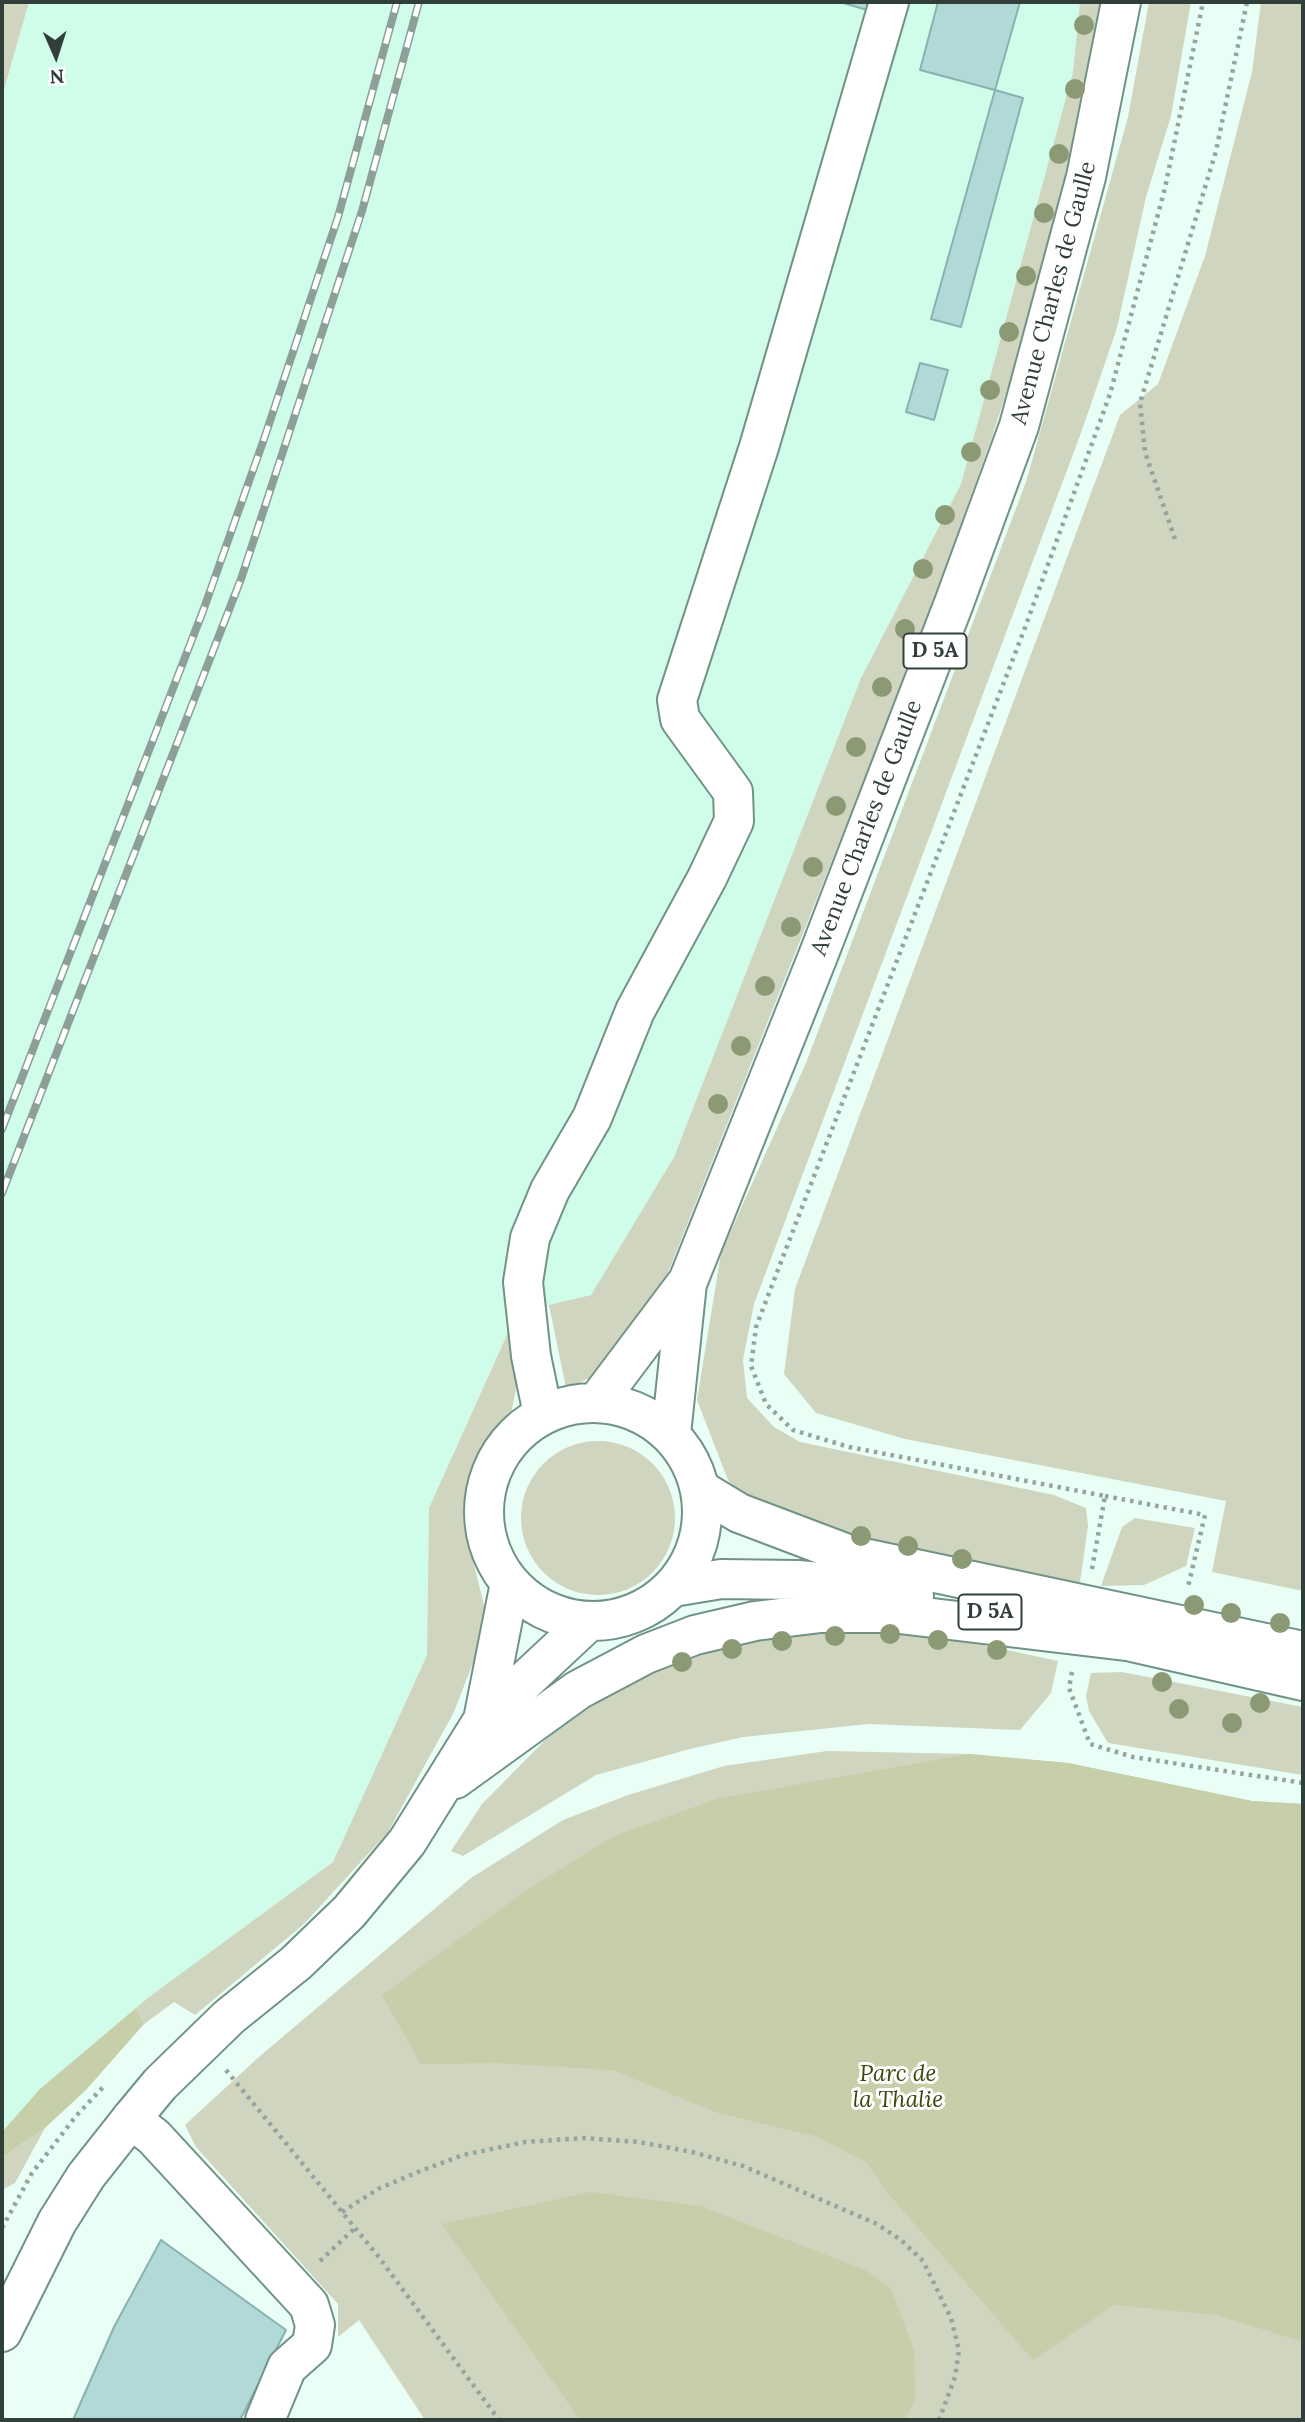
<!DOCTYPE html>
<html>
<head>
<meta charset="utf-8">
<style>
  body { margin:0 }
  #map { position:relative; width:1305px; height:2422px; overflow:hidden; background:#e9fef5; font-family:Lora,serif }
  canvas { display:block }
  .frame { position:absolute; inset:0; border:4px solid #313f3a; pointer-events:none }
  .north { position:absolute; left:21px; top:21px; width:70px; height:70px; -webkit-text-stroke:5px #fff; paint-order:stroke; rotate:177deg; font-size:19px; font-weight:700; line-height:28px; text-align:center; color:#313f3a }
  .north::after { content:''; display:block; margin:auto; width:24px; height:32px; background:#313f3a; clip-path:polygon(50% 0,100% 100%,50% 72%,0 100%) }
</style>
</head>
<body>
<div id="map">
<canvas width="1305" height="2422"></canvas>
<div class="frame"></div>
<div class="north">N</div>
</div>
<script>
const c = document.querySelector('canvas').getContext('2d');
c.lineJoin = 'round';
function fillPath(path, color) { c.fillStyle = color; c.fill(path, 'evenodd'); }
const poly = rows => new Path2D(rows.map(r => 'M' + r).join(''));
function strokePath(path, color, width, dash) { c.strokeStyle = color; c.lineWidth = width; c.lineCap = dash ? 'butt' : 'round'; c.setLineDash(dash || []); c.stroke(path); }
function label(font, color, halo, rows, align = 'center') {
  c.font = font + ' Lora,serif'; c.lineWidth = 6; c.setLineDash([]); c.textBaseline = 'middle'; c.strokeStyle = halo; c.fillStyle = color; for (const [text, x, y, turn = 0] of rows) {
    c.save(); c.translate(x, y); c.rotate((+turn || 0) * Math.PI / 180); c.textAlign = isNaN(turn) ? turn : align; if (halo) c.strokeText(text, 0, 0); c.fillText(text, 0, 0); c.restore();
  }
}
fillPath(poly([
  [29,2,1080,2,1073,72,961,484,861,678,674,1157,591,1295,516,1316,429,1508,427,1655,333,1862,149,1997,41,2089,2,2132,2,98]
]), '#d0fdea');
fillPath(poly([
  [2,2,29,2,2,97],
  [1080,2,1101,2,1091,66,1062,197,1029,322,992,437,911,662,663,1285,624,1342,590,1378,566,1388,549,1305,591,1295,674,1157,861,678,961,484,1073,72],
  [1149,2,1191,2,1171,116,1146,197,1117,328,1081,433,754,1304,743,1360,747,1398,774,1427,800,1442,1054,1495,1086,1508,1088,1526,1080,1582,1065,1588,877,1550,747,1500,728,1480,697,1400,721,1253,806,1063,1026,482,1128,117],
  [1261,2,1303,2,1303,1591,1212,1572,1226,1501,905,1439,816,1413,784,1374,795,1289,1120,415,1158,384,1205,256,1252,72],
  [516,1315,516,1390,509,1422,486,1450,464,1501,466,1532,485,1609,476,1655,454,1712,388,1832,304,1924,195,2015,174,2002,144,2024,136,2008,149,1997,333,1862,427,1655,429,1508],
  '521 1518a77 77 0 1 1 154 0a77 77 0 1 1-154 0Z',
  [1135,1518,1195,1528,1186,1566,1144,1585,1101,1586,1122,1527],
  [869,1629,956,1639,1058,1661,1051,1693,1020,1730,869,1724,743,1737,690,1749,596,1775,463,1856,451,1851,482,1804,569,1716,642,1673,714,1643,792,1633],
  [1122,1672,1303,1707,1303,1775,1108,1743,1089,1711,1086,1696,1091,1673],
  [827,1751,969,1754,1068,1763,1252,1801,1303,1804,1303,2420,425,2420,359,2320,338,2337,338,2304,196,2147,185,2125,260,2056,471,1878,563,1820,628,1795,724,1766],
  [45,2128,15,2183,2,2190,2,2157]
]), '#d0d5bf');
fillPath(poly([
  [969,1754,1068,1763,1252,1801,1303,1804,1303,2342,1217,2315,1114,2305,1033,2360,887,2192,866,2162,815,2136,718,2113,612,2070,495,2063,421,2064,382,1995,533,1886,615,1836,716,1799],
  [136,2008,144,2024,86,2090,45,2128,2,2157,2,2132,40,2089],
  [591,2192,700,2206,865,2270,891,2289,914,2350,915,2400,905,2420,580,2420,442,2224]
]), '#c6ceaa');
const building = poly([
  [840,2,869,2,867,10,840,2],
  [938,2,1020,2,995,90,920,70,938,2],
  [995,90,1023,98,961,327,931,319,995,90],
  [920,363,948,370,934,420,906,412,920,363],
  [161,2240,286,2330,240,2420,73,2420,114,2327,161,2240]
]);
fillPath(building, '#b0d9d8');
strokePath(building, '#89b1af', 2);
const minor = poly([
  [543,1414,531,1356,523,1282,530,1238,550,1190,592,1118,635,1011,707,878,734,821,733,792,680,719,677,700,759,447,889,2],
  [131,2119,154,2137,309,2305,315,2325,312,2345,287,2367,265,2420]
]);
const major = poly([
  [597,1402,688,1281,818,956,954,603,1019,426,1086,177,1121,2],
  '484 1512a109 109 0 1 1 218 0a109 109 0 1 1-218 0Z',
  [671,1434,687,1283],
  [701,1490,739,1513,850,1555,1303,1651],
  [673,1587,721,1579,798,1580,871,1587,914,1596],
  [1110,1637,1303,1681],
  [483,1720,510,1583],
  [455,1779,578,1690,646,1654,695,1635,755,1621,821,1613,891,1613,1134,1642],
  [2,2332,57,2222,86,2176,131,2119,160,2084,229,2017,296,1963,349,1912,407,1842,483,1720,589,1621]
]);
strokePath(minor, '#719385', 42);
strokePath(major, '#719385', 42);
strokePath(poly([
  [1175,539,1145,452,1140,403,1216,151,1247,2],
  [1105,1496,1205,1515,1188,1587],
  [1092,1569,1105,1496,849,1447,793,1430,766,1404,751,1366,756,1327,1026,625,1110,394,1165,188,1203,2],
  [1072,1672,1069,1688,1090,1744,1133,1757,1303,1783],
  [226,2070,378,2256,499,2420],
  [342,2212,378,2189,418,2172,463,2155,525,2142,583,2138,639,2142,692,2152,743,2166,877,2224,901,2240,923,2261,951,2318,959,2350,955,2377,939,2420],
  [2,2228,32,2173,76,2116,105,2085],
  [320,2261,355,2228]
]), '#94a59e', 4.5, [3.5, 5]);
strokePath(minor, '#fff', 38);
strokePath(major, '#fff', 38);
const rail = poly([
  [2,1129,203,611,264,439,338,217,397,2],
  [2,1193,241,579,362,211,419,2]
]);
strokePath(rail, '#8d9f98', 8);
strokePath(rail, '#fff', 5, [16]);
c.fillStyle = '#8b9975';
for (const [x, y] of [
  [1084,25],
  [1075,89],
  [1059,154],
  [1044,213],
  [1026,276],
  [1009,332],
  [990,390],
  [971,452],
  [945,515],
  [923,569],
  [905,629],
  [882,687],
  [856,747],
  [836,806],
  [813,867],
  [791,927],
  [765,986],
  [741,1046],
  [718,1104],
  [861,1536],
  [908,1546],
  [962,1559],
  [1194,1605],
  [1231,1613],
  [1280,1623],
  [890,1634],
  [835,1636],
  [938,1640],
  [782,1641],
  [732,1649],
  [997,1650],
  [682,1662],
  [1162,1682],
  [1260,1703],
  [1179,1709],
  [1232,1723]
]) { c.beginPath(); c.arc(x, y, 10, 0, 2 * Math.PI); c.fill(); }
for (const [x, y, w] of [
  [935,651,63],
  [990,1612,63]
]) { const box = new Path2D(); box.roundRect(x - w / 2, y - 17.5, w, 35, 5); c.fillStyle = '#fff'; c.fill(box); strokePath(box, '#313f3a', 2); }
label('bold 21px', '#313f3a', null, [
  ["D 5A",935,651],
  ["D 5A",990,1612]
]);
label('23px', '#313f3a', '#fff', [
  ["Avenue Charles de Gaulle",1054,293,-75],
  ["Avenue Charles de Gaulle",867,828,-69]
]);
label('italic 23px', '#3e470c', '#fff', [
  ["Parc de",898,2074],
  ["la Thalie",898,2100]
]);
</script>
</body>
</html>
